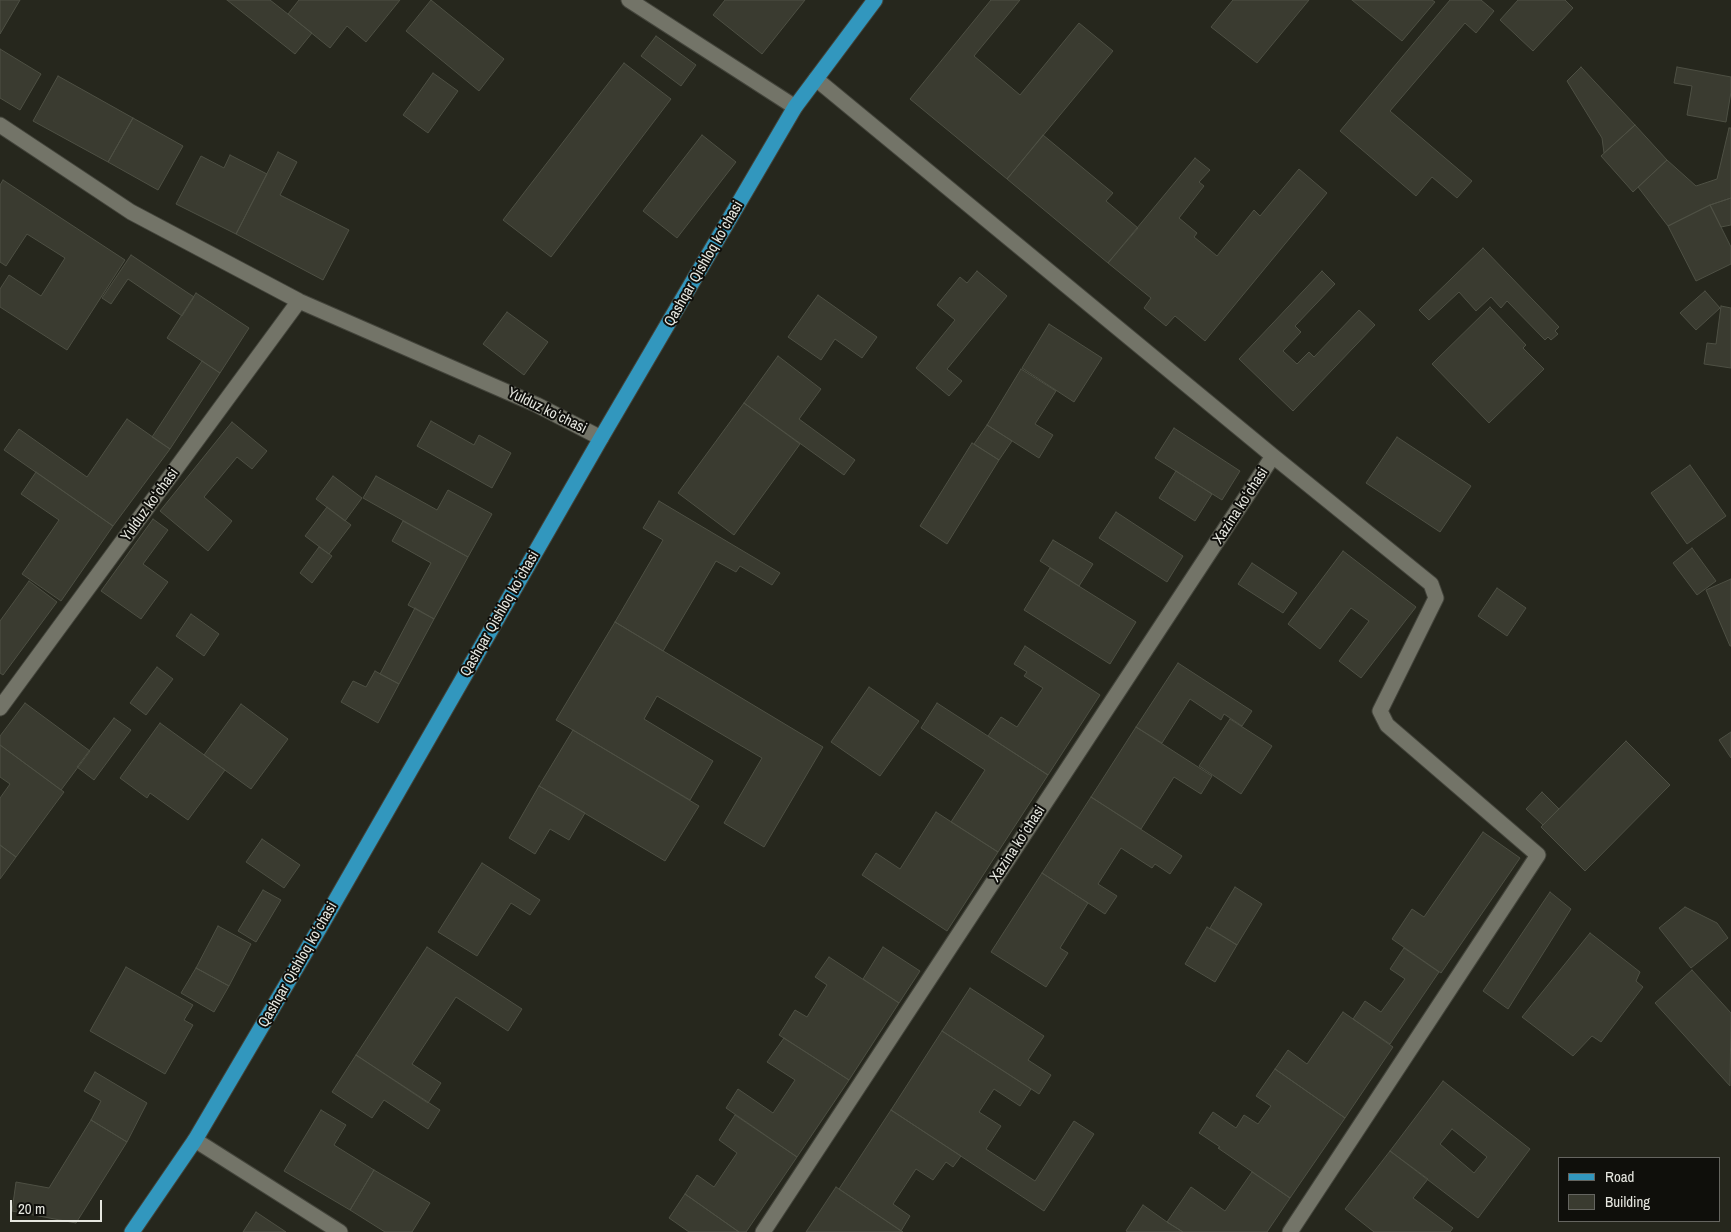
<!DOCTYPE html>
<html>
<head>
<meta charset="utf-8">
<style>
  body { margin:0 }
  #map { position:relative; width:1731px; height:1232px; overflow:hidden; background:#26271d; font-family:"Archivo Narrow",sans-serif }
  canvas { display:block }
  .legend { position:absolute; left:1558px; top:1157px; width:162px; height:65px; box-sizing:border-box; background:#0f0f0b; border:1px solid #656560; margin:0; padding:6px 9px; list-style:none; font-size:15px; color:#e6e7e0 }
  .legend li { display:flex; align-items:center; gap:10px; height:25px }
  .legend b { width:25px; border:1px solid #656560 }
  .scale { position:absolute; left:10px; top:1200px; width:92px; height:22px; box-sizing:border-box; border:2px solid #e6e7e0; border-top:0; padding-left:6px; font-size:15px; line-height:18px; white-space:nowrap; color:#e6e7e0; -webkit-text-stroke:4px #0f0f0b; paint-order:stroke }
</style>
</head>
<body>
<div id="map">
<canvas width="1731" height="1232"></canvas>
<ul class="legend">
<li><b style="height:6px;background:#3297be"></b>Road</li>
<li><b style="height:14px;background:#3a3b30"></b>Building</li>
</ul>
<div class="scale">20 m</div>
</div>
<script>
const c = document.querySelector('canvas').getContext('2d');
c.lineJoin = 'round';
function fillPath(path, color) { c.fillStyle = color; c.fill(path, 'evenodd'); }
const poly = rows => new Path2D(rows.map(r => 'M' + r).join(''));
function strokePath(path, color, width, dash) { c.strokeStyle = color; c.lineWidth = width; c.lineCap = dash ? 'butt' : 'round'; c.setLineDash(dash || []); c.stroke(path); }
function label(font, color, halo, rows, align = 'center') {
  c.font = font + ' "Archivo Narrow",sans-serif'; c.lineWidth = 4; c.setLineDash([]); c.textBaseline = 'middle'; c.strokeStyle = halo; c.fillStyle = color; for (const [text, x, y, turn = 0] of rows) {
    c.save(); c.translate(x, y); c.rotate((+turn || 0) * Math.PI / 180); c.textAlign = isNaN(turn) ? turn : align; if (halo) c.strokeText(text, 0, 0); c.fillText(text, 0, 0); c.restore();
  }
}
const building = poly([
  [0,0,20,0,0,34,0,0],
  [227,0,270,0,312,33,295,54,227,0],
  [299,0,400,0,366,42,347,26,330,48,288,14,299,0],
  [431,0,504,59,479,91,406,31,431,0],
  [725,0,805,0,762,54,713,15,725,0],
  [991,0,1020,0,974,56,1020,95,1079,23,1113,51,1007,179,910,99,991,0],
  [1233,0,1309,0,1257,63,1211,27,1233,0],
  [1352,0,1432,0,1435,2,1402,41,1352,0],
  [1450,0,1481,0,1494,11,1476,33,1465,23,1390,111,1472,181,1457,198,1432,177,1416,196,1340,131,1450,0],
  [1518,0,1565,0,1573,8,1533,51,1500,20,1518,0],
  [656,36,696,65,681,86,641,56,656,36],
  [0,49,41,74,20,110,0,98,0,49],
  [624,63,671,99,551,257,503,220,624,63],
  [1581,67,1635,125,1604,153,1602,138,1567,81,1581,67],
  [1677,67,1731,77,1731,92,1726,122,1687,115,1692,86,1674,83,1677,67],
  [433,73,458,91,428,133,403,115,433,73],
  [58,76,133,118,108,162,33,121,58,76],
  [133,118,183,146,158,190,108,162,133,118],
  [1635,125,1667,160,1633,192,1601,156,1635,125],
  [1729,128,1731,128,1731,198,1710,205,1668,226,1638,187,1667,160,1696,186,1717,179,1729,128],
  [702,135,736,162,677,238,643,211,702,135],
  [1043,135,1113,193,1106,201,1138,228,1108,263,1007,179,1043,135],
  [278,152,297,162,280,195,349,230,323,280,236,234,278,152],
  [230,155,267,174,236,234,176,204,201,156,224,168,230,155],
  [1195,158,1210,170,1199,182,1204,186,1179,218,1197,233,1194,237,1217,256,1254,210,1260,216,1299,169,1327,193,1205,341,1175,316,1166,326,1144,308,1151,298,1108,263,1195,158],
  [3,180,125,260,67,350,0,307,0,289,9,275,41,296,65,258,27,234,6,266,0,262,0,185,3,180],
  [1731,198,1731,225,1721,227,1710,205,1731,198],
  [1710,205,1731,247,1731,264,1696,281,1668,226,1710,205],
  [1483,248,1559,327,1555,331,1558,334,1551,340,1548,337,1545,340,1507,301,1501,308,1491,297,1476,311,1459,292,1429,320,1419,310,1483,248],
  [131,255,194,297,182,316,128,279,111,304,102,298,131,255],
  [977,271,1007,296,947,369,962,381,949,396,916,368,955,320,937,305,960,277,967,283,977,271],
  [1322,271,1335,284,1295,326,1301,332,1283,351,1297,364,1309,352,1314,357,1359,310,1375,325,1293,411,1239,359,1322,271],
  [1705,291,1720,308,1696,330,1680,313,1705,291],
  [196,293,249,328,220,373,167,338,196,293],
  [818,295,877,337,862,358,835,339,821,360,788,337,818,295],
  [1721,306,1731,308,1731,368,1704,364,1707,343,1716,344,1721,306],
  [1490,307,1526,345,1523,348,1544,369,1489,423,1432,364,1490,307],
  [507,312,548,342,524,375,483,344,507,312],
  [1049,324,1102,358,1074,402,1022,368,1049,324],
  [778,356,821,389,799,419,855,460,844,475,744,403,778,356],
  [202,361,220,373,170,449,152,437,202,361],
  [1021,369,1056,391,1035,424,1053,435,1039,458,987,425,1021,369],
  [744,403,800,444,734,535,678,493,744,403],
  [127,419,170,449,113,526,4,450,19,429,87,477,127,419],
  [431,421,474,445,479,435,511,453,492,488,417,446,431,421],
  [232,422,267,451,252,469,237,457,204,497,232,521,208,551,160,511,232,422],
  [987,425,1012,441,999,460,974,444,987,425],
  [1174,428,1240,471,1222,500,1155,458,1174,428],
  [1397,437,1471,486,1440,532,1366,483,1397,437],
  [972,443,999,460,947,544,920,526,972,443],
  [1690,465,1726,516,1687,544,1651,493,1690,465],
  [1176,471,1212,494,1195,521,1159,498,1176,471],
  [36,472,113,526,61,601,22,574,59,520,21,494,36,472],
  [333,476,362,498,345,521,316,499,333,476],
  [376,476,437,510,448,490,492,514,468,557,363,498,376,476],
  [659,501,780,573,772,585,740,566,736,572,716,561,663,651,615,622,663,540,643,528,659,501],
  [327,507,351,525,329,554,305,536,327,507],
  [1116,512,1183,556,1167,582,1099,538,1116,512],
  [153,519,168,530,143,564,168,582,141,619,101,591,153,519],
  [403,521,468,557,434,619,408,605,431,563,392,541,403,521],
  [1053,540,1093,564,1079,586,1040,561,1053,540],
  [319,547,332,556,312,583,300,573,319,547],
  [1692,548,1716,581,1697,595,1673,563,1692,548],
  [1343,551,1416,607,1361,678,1339,661,1369,621,1351,608,1320,649,1288,624,1343,551],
  [1252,563,1297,593,1283,613,1238,584,1252,563],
  [1050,568,1136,622,1110,664,1024,610,1050,568],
  [1731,579,1731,646,1730,646,1706,590,1731,579],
  [29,581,57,602,3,675,0,673,0,621,29,581],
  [1497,588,1526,608,1507,636,1478,616,1497,588],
  [415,608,434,619,399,684,380,674,415,608],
  [191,614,219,634,204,656,176,636,191,614],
  [615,622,823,747,764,847,724,823,762,758,657,696,644,719,713,761,690,800,556,720,615,622],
  [1025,646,1100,695,1048,775,988,736,1001,717,1017,727,1043,688,1024,676,1027,672,1014,664,1025,646],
  [1178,663,1252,711,1242,726,1224,714,1221,720,1190,699,1162,743,1136,727,1178,663],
  [157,667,173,679,146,715,130,703,157,667],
  [375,671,399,684,378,723,341,702,353,681,366,687,375,671],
  [869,687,919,721,880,776,831,742,869,687],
  [25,703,90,751,61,790,0,745,0,736,25,703],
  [937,703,1048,775,998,852,951,822,985,770,921,728,937,703],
  [241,704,288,739,251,789,204,755,241,704],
  [114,718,131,730,94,780,77,767,114,718],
  [1230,719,1272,746,1241,794,1199,766,1230,719],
  [160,723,225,770,188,820,150,793,147,798,120,778,160,723],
  [1136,727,1212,776,1201,794,1174,777,1141,829,1091,797,1136,727],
  [573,730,699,806,665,861,539,786,573,730],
  [1731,732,1731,758,1719,740,1731,732],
  [1626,741,1670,785,1585,871,1541,827,1626,741],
  [0,745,64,792,16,857,0,845,0,798,10,784,0,777,0,745],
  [539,786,585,813,569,840,550,829,535,854,509,838,539,786],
  [1542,792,1559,809,1543,825,1526,809,1542,792],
  [1091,797,1182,856,1170,874,1155,864,1152,868,1121,848,1098,884,1117,896,1105,914,1042,873,1091,797],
  [936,812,998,852,947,931,862,875,876,853,900,869,936,812],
  [1483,832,1520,858,1441,973,1392,939,1412,909,1424,917,1483,832],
  [262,839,300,865,284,888,246,862,262,839],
  [0,845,16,857,0,879,0,845],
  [482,863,540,900,530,915,511,903,477,956,438,932,482,863],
  [1042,873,1088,903,1060,948,1068,953,1046,987,991,952,1042,873],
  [1235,887,1262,904,1237,945,1210,928,1235,887],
  [263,890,281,900,256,942,238,931,263,890],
  [1550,892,1571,909,1508,1009,1483,991,1550,892],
  [1685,907,1717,923,1728,938,1691,968,1659,928,1685,907],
  [218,926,251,944,229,986,196,968,218,926],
  [1207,927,1237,945,1215,982,1185,964,1207,927],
  [1590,933,1640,972,1636,981,1643,987,1601,1042,1592,1036,1573,1056,1522,1017,1590,933],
  [427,947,522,1009,508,1031,456,997,412,1064,441,1083,428,1103,356,1055,427,947],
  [883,947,920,971,899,1003,863,979,883,947],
  [1404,948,1439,972,1390,1044,1353,1019,1365,1001,1381,1012,1405,979,1390,969,1404,948],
  [829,957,899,1003,849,1080,779,1035,795,1010,807,1017,827,985,815,977,829,957],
  [126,967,193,1005,184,1020,193,1025,165,1074,90,1031,126,967],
  [196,968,229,986,214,1012,181,993,196,968],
  [1692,970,1731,1013,1730,1086,1655,1003,1692,970],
  [970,988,1044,1036,1028,1060,1051,1075,1039,1094,942,1031,970,988],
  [1343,1012,1393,1047,1345,1118,1275,1069,1288,1050,1307,1064,1343,1012],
  [942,1031,1031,1089,1020,1106,994,1089,979,1112,1001,1126,986,1149,1035,1181,1074,1121,1094,1134,1044,1211,891,1110,942,1031],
  [784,1038,849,1080,797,1157,726,1108,738,1089,773,1113,795,1080,767,1062,784,1038],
  [356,1055,440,1110,428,1129,384,1100,372,1118,332,1092,356,1055],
  [1275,1069,1345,1118,1290,1198,1218,1148,1220,1147,1199,1133,1213,1112,1236,1128,1244,1115,1258,1124,1271,1106,1256,1096,1275,1069],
  [95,1072,147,1103,127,1142,91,1120,101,1101,84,1091,95,1072],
  [1443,1081,1530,1149,1478,1218,1390,1151,1443,1081],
  [1452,1129,1487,1157,1474,1173,1440,1144,1452,1129],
  [321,1110,346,1125,334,1145,374,1170,350,1210,284,1171,321,1110],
  [891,1110,961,1156,953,1167,946,1162,933,1180,916,1169,893,1204,910,1216,901,1231,839,1189,891,1110],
  [735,1115,797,1157,746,1232,739,1232,685,1194,697,1175,714,1187,737,1153,719,1140,735,1115],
  [91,1120,127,1142,76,1223,12,1211,16,1182,49,1188,91,1120],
  [1390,1151,1428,1179,1413,1198,1453,1228,1450,1232,1374,1232,1345,1209,1390,1151],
  [374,1170,430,1203,412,1232,385,1232,350,1210,374,1170],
  [1252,1172,1290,1198,1267,1232,1183,1232,1167,1222,1191,1187,1225,1211,1252,1172],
  [836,1187,839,1189,903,1232,806,1232,836,1187],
  [685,1194,739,1232,689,1232,669,1218,685,1194],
  [1143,1205,1167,1222,1183,1232,1128,1232,1126,1231,1143,1205],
  [256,1212,286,1232,243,1232,256,1212]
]);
fillPath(building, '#3a3b30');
strokePath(building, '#4e5044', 1);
const minor = poly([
  [629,0,795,107],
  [816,79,1273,456,1431,584,1436,598,1380,711,1387,725,1538,855,1290,1232],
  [0,125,131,212,299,301,537,405,601,438],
  [0,708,299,301],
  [195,1140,340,1232],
  [763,1232,1273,456]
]);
const major = poly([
  [132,1232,195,1140,322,924,601,438,795,107,875,0]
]);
strokePath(minor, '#43443b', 17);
strokePath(major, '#43443b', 17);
strokePath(minor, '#737468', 15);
strokePath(major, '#3297be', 15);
label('15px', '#e6e7e0', '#0f0f0b', [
  ["Qashqar Qishloq koʻchasi",704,264,-60],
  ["Yulduz koʻchasi",547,411,26],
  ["Yulduz koʻchasi",150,505,-54],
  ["Xazina koʻchasi",1241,506,-57],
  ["Qashqar Qishloq koʻchasi",500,614,-60],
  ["Xazina koʻchasi",1018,844,-57],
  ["Qashqar Qishloq koʻchasi",298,965,-60]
]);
</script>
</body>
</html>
